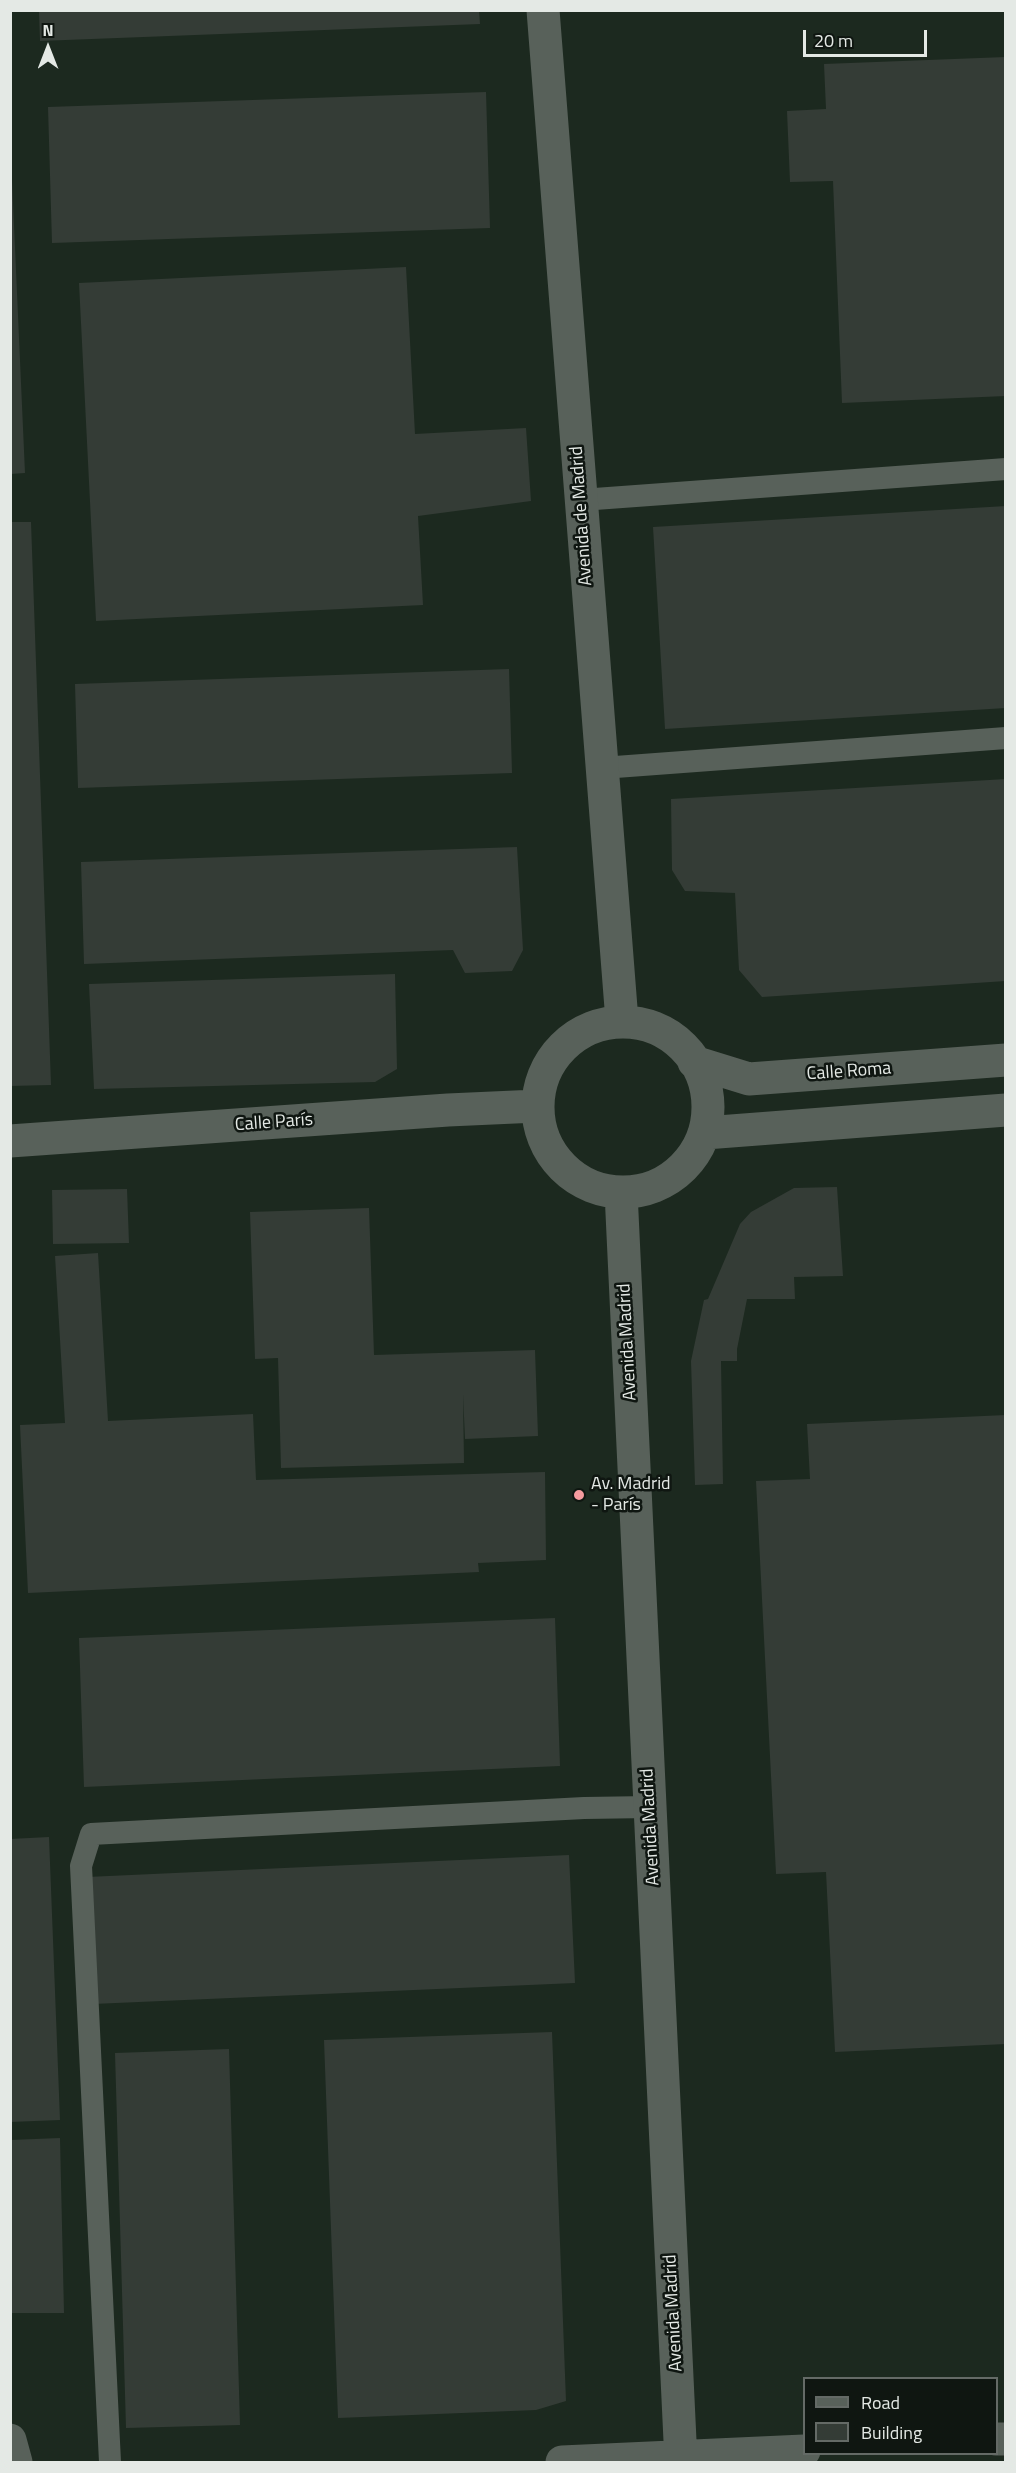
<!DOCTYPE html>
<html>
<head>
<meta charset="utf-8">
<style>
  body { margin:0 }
  #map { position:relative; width:1016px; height:2473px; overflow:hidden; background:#18201a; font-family:"Titillium Web",sans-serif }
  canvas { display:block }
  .frame { position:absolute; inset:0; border:12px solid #e4e9e5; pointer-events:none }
  .legend { position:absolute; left:803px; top:2377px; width:195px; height:78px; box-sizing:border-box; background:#0f1611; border:2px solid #646a66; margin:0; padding:8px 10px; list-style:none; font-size:18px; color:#e4e9e5 }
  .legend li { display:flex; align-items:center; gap:12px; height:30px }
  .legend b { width:30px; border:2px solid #646a66 }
  .north { position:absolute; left:18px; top:18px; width:60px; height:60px; -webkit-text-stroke:4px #0f1611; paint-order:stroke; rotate:0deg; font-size:16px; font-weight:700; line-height:24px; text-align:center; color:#e4e9e5 }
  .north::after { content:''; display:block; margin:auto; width:21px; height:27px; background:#e4e9e5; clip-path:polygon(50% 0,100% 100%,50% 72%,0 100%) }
  .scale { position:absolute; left:803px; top:30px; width:124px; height:27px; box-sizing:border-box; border:3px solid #e4e9e5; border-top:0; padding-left:8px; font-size:18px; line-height:21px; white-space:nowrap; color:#e4e9e5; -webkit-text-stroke:4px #0f1611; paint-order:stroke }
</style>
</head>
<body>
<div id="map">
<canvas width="1016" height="2473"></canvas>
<div class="frame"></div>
<ul class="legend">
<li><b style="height:8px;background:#58615a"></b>Road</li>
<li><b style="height:16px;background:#343c36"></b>Building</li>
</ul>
<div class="north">N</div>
<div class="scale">20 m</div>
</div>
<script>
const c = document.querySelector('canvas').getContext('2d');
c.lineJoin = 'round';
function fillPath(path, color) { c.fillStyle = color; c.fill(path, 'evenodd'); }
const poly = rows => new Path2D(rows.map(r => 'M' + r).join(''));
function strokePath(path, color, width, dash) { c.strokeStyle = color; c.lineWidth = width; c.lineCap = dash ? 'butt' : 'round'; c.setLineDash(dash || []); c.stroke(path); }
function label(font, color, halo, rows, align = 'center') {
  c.font = font + ' "Titillium Web",sans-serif'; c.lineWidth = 5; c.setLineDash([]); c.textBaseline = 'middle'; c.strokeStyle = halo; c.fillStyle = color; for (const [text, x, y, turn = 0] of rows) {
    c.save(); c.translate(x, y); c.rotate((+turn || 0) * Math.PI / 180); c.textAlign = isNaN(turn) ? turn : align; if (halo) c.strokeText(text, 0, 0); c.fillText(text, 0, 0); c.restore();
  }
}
fillPath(poly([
  [11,11,1005,11,1005,2462,11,2462],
  [804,2378,996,2378,996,2454,804,2454]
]), '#1c291f');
fillPath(poly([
  [39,10,479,10,480,24,40,41],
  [1006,57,1006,396,842,403,833,181,790,182,787,111,826,109,824,64],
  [486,92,490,228,52,243,48,107],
  [10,180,12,180,25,473,10,474],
  [406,267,415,434,526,428,531,501,418,516,423,605,96,621,79,283],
  [1006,506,1006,708,665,729,653,527],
  [10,522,31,522,51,1085,10,1086],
  [509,669,512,773,78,788,75,684],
  [1006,779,1006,981,762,997,739,970,735,893,685,891,672,870,671,799],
  [517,847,523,950,512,971,465,973,453,950,84,964,81,862],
  [395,974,397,1069,375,1082,94,1089,89,984],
  [837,1187,843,1276,794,1277,795,1299,747,1299,737,1349,737,1361,721,1361,723,1484,695,1485,691,1361,704,1300,708,1299,740,1224,751,1212,794,1188],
  [127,1189,129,1243,53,1244,52,1190],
  [369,1208,374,1355,535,1350,538,1436,465,1439,463,1394,464,1463,281,1468,278,1358,255,1359,250,1212],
  [98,1253,108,1421,253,1414,256,1480,545,1472,546,1560,478,1563,479,1572,28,1593,20,1425,65,1423,55,1256],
  [1006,1415,1006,2044,835,2052,826,1872,776,1874,756,1481,810,1479,807,1424],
  [555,1618,560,1766,84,1787,79,1638],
  [49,1837,60,2120,10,2122,10,1839],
  [569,1855,575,1983,93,2004,87,1877],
  [552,2032,566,2401,536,2410,338,2418,324,2040],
  [229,2049,240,2425,126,2428,115,2053],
  [60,2138,64,2313,10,2313,10,2140]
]), '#343c36');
strokePath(poly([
  [581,500,1006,469],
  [602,768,1006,738],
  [110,2462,81,1866,91,1834,584,1808,650,1807]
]), '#58615a', 22);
strokePath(poly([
  [543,10,622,1021],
  '538 1107a85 85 0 1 1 170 0a85 85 0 1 1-170 0Z',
  [694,1062,749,1079,1006,1060],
  [705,1133,1006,1110],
  [10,1141,448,1110,537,1106],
  [621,1192,681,2462],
  [996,2439,1006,2439],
  [10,2440,16,2462],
  [562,2462,804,2451]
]), '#58615a', 33);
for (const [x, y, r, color] of [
  [579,1495,6,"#f59b9e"]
]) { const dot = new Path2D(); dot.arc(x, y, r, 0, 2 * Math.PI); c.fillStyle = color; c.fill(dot); strokePath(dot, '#0f1611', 2); }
label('18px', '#e4e9e5', '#0f1611', [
  ["Avenida de Madrid",582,516,-94],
  ["Calle Roma",849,1072,-4],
  ["Calle París",274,1123,-4],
  ["Avenida Madrid",628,1342,-93],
  ["Avenida Madrid",651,1827,-93],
  ["Avenida Madrid",674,2313,-93]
]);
label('18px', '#e4e9e5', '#0f1611', [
  ["Av. Madrid",591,1485],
  ["- París",591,1506]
], 'left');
</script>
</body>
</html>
